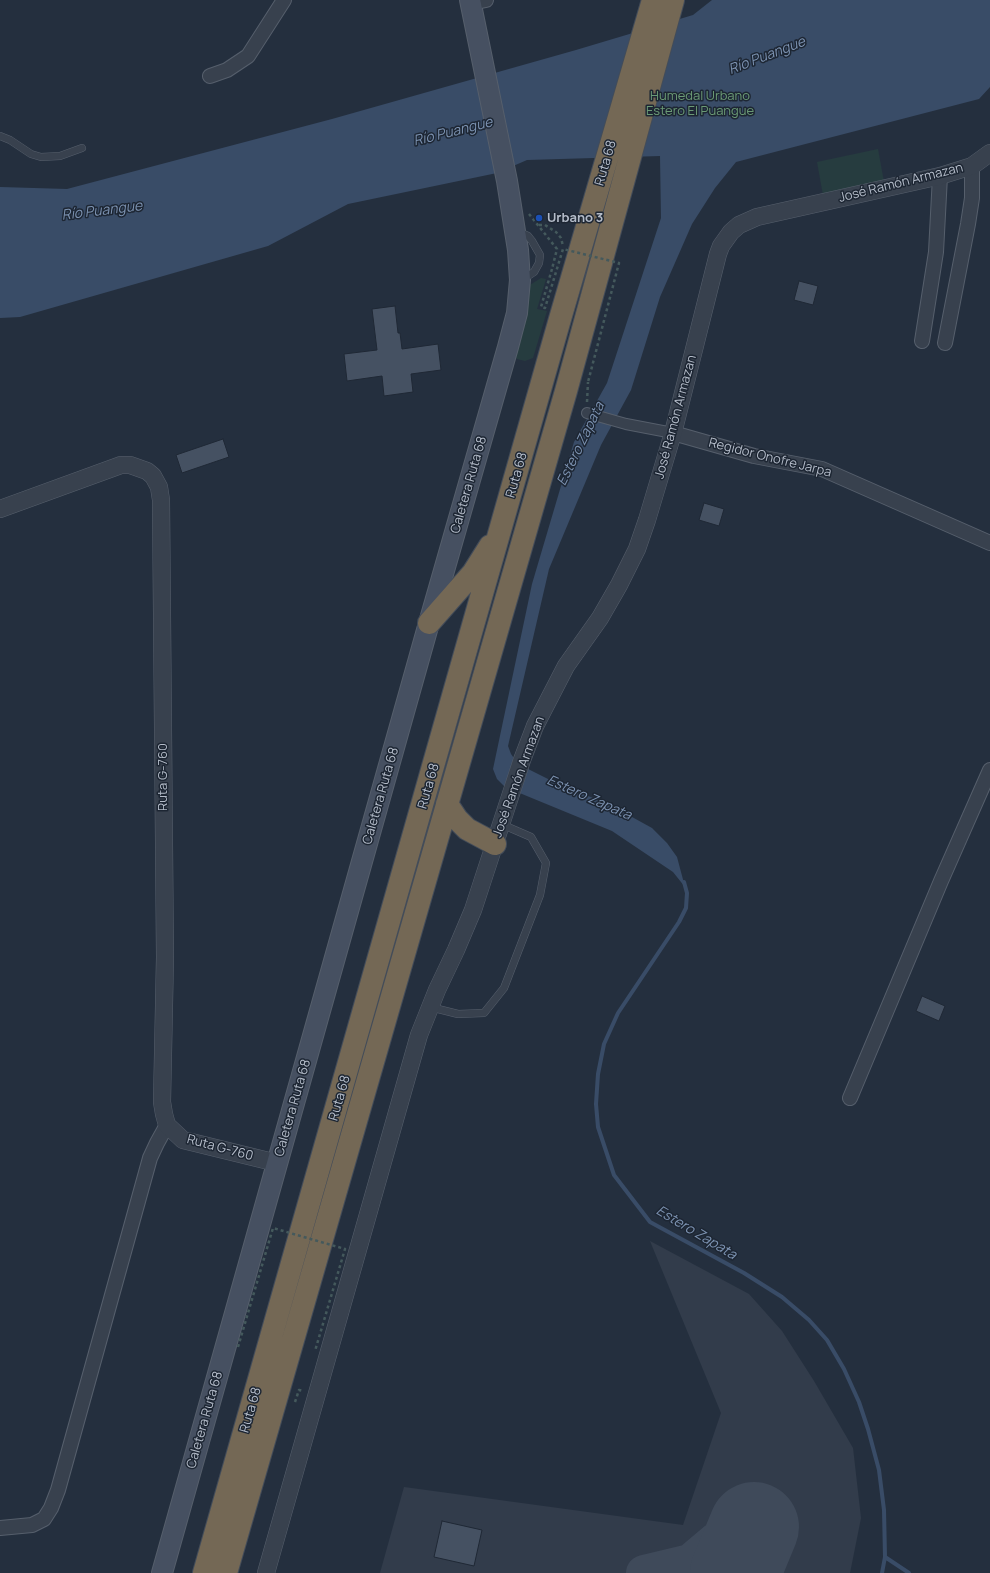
<!DOCTYPE html>
<html>
<head>
<meta charset="utf-8">
<style>
  body { margin:0 }
  canvas { display:block; background:#242f3e }
</style>
</head>
<body>
<canvas width="990" height="1573"></canvas>
<script>
const c = document.querySelector('canvas').getContext('2d');
c.lineJoin = 'round';
function fillPath(path, color) { c.fillStyle = color; c.fill(path, 'evenodd'); }
const poly = rows => new Path2D(rows.map(r => 'M' + r).join(''));
function strokePath(path, color, width, dash) { c.strokeStyle = color; c.lineWidth = width; c.lineCap = dash ? 'butt' : 'round'; c.setLineDash(dash || []); c.stroke(path); }
function label(font, color, halo, rows, align = 'center') {
  c.font = font + ' Manrope,sans-serif'; c.lineWidth = 3; c.setLineDash([]); c.textBaseline = 'middle'; c.strokeStyle = halo; c.fillStyle = color; for (const [text, x, y, turn = 0] of rows) {
    c.save(); c.translate(x, y); c.rotate((+turn || 0) * Math.PI / 180); c.textAlign = isNaN(turn) ? turn : align; if (halo) c.strokeText(text, 0, 0); c.fillText(text, 0, 0); c.restore();
  }
}
fillPath(poly([
  [650,1241,749,1294,782,1331,814,1381,853,1448,861,1518,850,1573,380,1573,404,1487,683,1525,721,1413]
]), '#323c4b');
fillPath(poly([
  [878,149,884,182,823,195,817,162],
  [541,278,546,279,537,309,547,311,533,358,525,361,517,359,513,354,530,285]
]), '#263c3f');
fillPath(poly([
  [712,0,990,0,990,87,979,99,736,162,715,188,692,224,660,297,631,390,601,445,549,569,508,746,511,754,518,764,550,780,612,806,652,828,667,843,677,857,685,887,673,872,612,831,505,787,497,779,493,769,532,584,574,442,607,383,661,218,660,156,527,160,497,173,348,204,268,246,20,317,0,318,0,187,67,189,332,119,576,50,693,15]
]), '#394c67');
strokePath(poly([
  [684,882,687,893,686,908,679,922,618,1013,604,1044,598,1074,596,1104,598,1127,614,1175,650,1222,744,1273,782,1297,809,1320,827,1340,844,1369,859,1402,868,1429,879,1470,884,1510,885,1557,882,1573],
  [885,1557,909,1573]
]), '#394c67', 4);
strokePath(poly([
  [644,1573,690,1562],
  [677,1573,715,1541,732,1529,743,1525,754,1527]
]), '#3f4a5a', 36);
strokePath(poly([
  [735,1573,754,1527]
]), '#3f4a5a', 90);
const building = poly([
  [799,281,818,286,813,305,794,300,799,281],
  [395,306,398,333,400,333,402,349,438,344,441,370,411,374,413,392,384,396,382,376,347,381,344,354,377,350,372,309,395,306],
  [223,439,229,457,182,473,176,455,223,439],
  [704,503,724,509,719,526,699,520,704,503],
  [922,996,945,1006,939,1021,916,1011,922,996],
  [442,1521,482,1530,474,1566,434,1557,442,1521]
]);
fillPath(building, '#455162');
strokePath(building, '#1f2835', 1);
const service = poly([
  [0,136,10,140,31,154,41,157,60,156,82,148],
  [519,232,528,236,532,241,540,255,539,263,534,272,522,280],
  [430,1007,458,1014,484,1013,504,988,540,895,546,863,531,837,501,824]
]);
const pedestrian = poly([
  [587,413,626,424,673,433]
]);
const minor = poly([
  [471,3,486,0],
  [210,76,227,70,248,56,284,0],
  [922,341,936,252,940,176],
  [945,343,968,224,972,198,972,166],
  [673,433,754,456,822,469,990,543],
  [850,1098,941,881,990,770],
  [0,1528,32,1525,44,1519,51,1508,58,1490,150,1158,157,1143,167,1125]
]);
const tertiary = poly([
  [0,509,121,465,130,465,147,471,153,476,159,487,161,500,165,957,162,1102,164,1114,167,1125,183,1140,277,1163],
  [266,1573,419,1035,437,990,456,950,473,910,522,760,535,726,566,666,600,618,619,585,637,549,647,520,673,433,718,254,721,246,731,232,739,225,757,217,940,176,972,166,990,153]
]);
const secondary = poly([
  [162,1573,429,623,508,347,517,313,520,280,518,250,507,181,470,0]
]);
const motorway = poly([
  [429,623,473,573,490,546],
  [447,804,457,819,467,829,495,844],
  [204,1573,560,319,653,0],
  [226,1573,566,391,673,0]
]);
strokePath(service, '#565f6c', 8);
strokePath(pedestrian, '#565f6c', 12);
strokePath(minor, '#565f6c', 16);
strokePath(tertiary, '#565f6c', 18);
strokePath(secondary, '#565f6c', 22);
strokePath(motorway, '#434c59', 24);
strokePath(poly([
  [529,214,557,249,552,269],
  [539,225,545,225,556,232,561,238,563,246],
  [587,402,588,382],
  [295,1402,299,1390,303,1391]
]), '#44595c', 2.5, [3, 3]);
strokePath(service, '#38414e', 7);
strokePath(pedestrian, '#38414e', 10);
strokePath(minor, '#38414e', 14);
strokePath(tertiary, '#38414e', 17);
strokePath(secondary, '#465061', 20);
strokePath(motorway, '#746855', 22);
strokePath(poly([
  [552,269,541,307,545,308,563,249,619,263,588,382],
  [238,1347,273,1228,345,1249,315,1351]
]), '#44595c', 2.5, [3, 3]);
for (const [x, y, r, color] of [
  [539,218,4,"#1a4fb4"]
]) { const dot = new Path2D(); dot.arc(x, y, r, 0, 2 * Math.PI); c.fillStyle = color; c.fill(dot); strokePath(dot, '#1d2633', 1.5); }
label('13px', '#6b9a76', '#1d2633', [
  ["Humedal Urbano",700,96],
  ["Estero El Puangue",700,111]
]);
label('13px', '#b4bcc9', '#1d2633', [
  ["Ruta 68",606,163,-74],
  ["José Ramón Armazan",901,183,-14],
  ["José Ramón Armazan",676,417,-75],
  ["Regidor Onofre Jarpa",770,458,14],
  ["Ruta 68",517,475,-74],
  ["Caletera Ruta 68",469,485,-74],
  ["Ruta G-760",163,777,-90],
  ["José Ramón Armazan",519,777,-70],
  ["Ruta 68",429,786,-74],
  ["Caletera Ruta 68",381,796,-74],
  ["Ruta 68",340,1098,-74],
  ["Caletera Ruta 68",293,1108,-74],
  ["Ruta G-760",220,1148,15],
  ["Ruta 68",251,1410,-74],
  ["Caletera Ruta 68",205,1420,-74]
]);
label('bold 13px', '#b4bcc9', '#1d2633', [
  ["Urbano 3",547,218]
], 'left');
label('italic 14px', '#7c92b1', '#1d2633', [
  ["Río Puangue",767,56,-21],
  ["Río Puangue",453,132,-14],
  ["Río Puangue",102,211,-7],
  ["Estero Zapata",581,444,-64],
  ["Estero Zapata",589,798,24],
  ["Estero Zapata",696,1233,31]
]);
</script>
</body>
</html>
